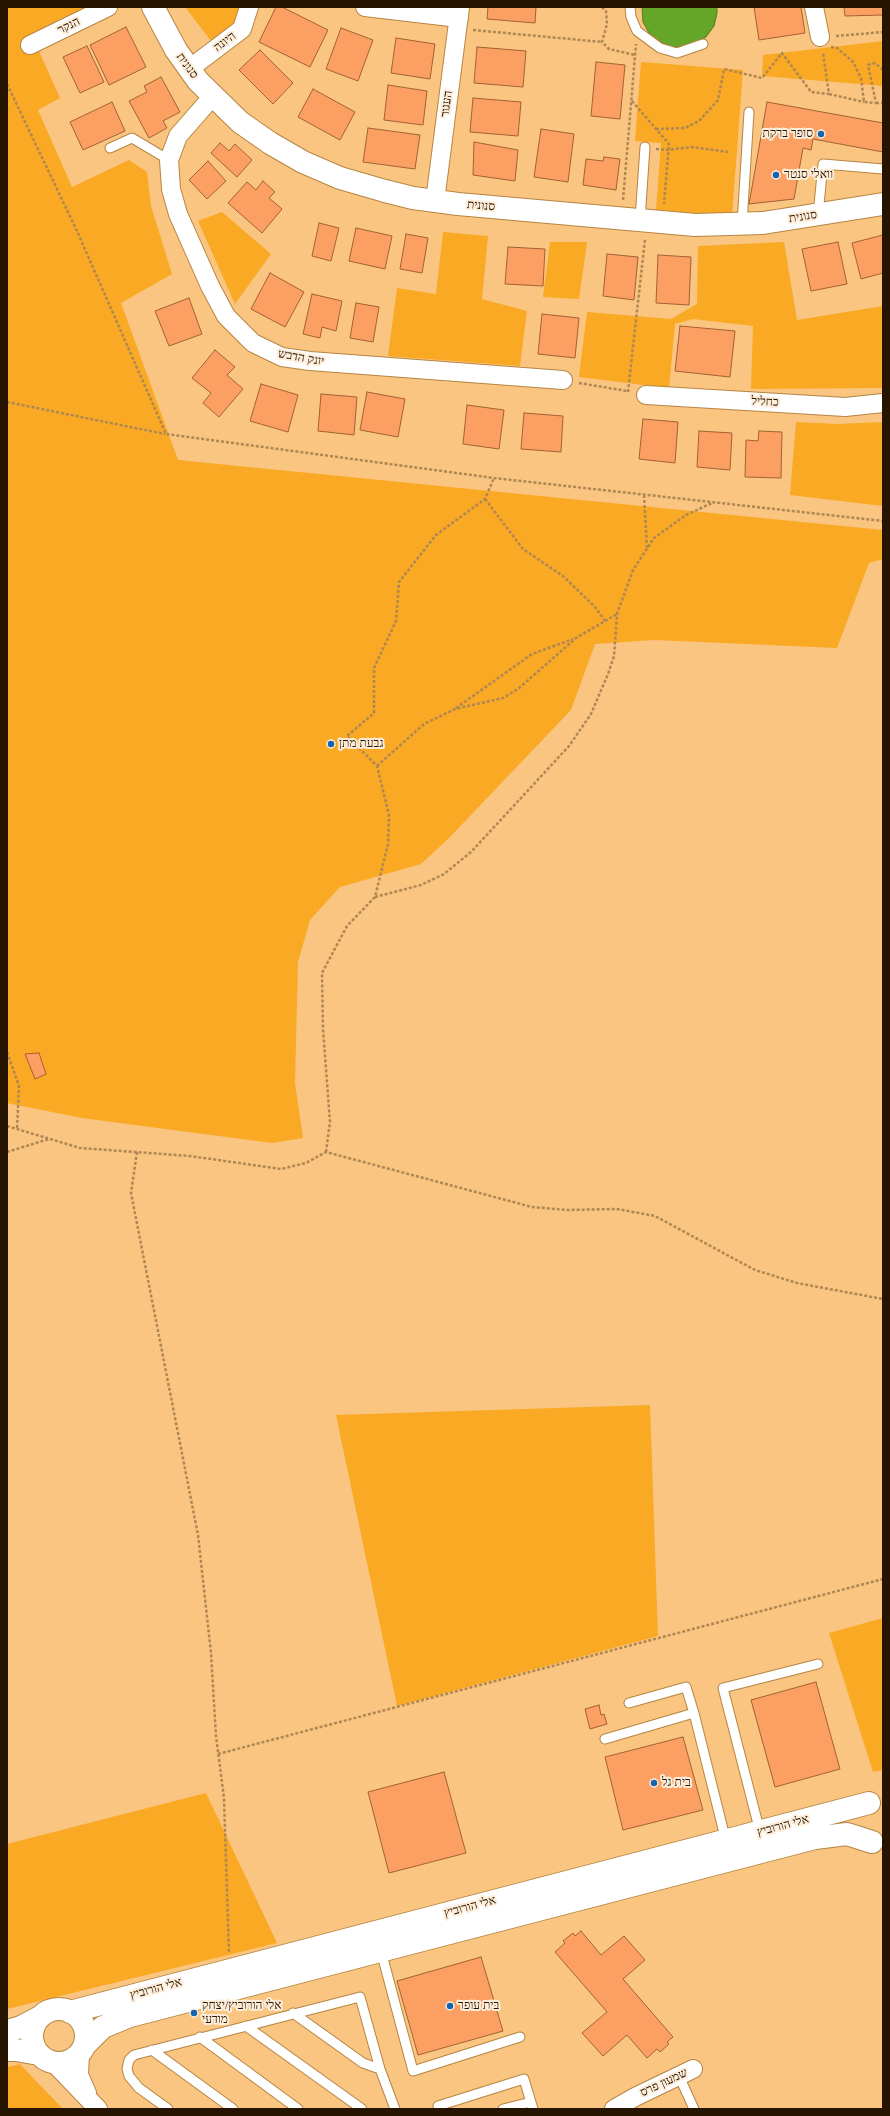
<!DOCTYPE html>
<html>
<head>
<meta charset="utf-8">
<style>
  body { margin:0 }
  #map { position:relative; width:890px; height:2116px; overflow:hidden; background:#f9c580; font-family:"Times New Roman",serif }
  canvas { display:block }
  .frame { position:absolute; inset:0; border:8px solid #271400; pointer-events:none }
</style>
</head>
<body>
<div id="map">
<canvas width="890" height="2116"></canvas>
<div class="frame"></div>
</div>
<script>
const c = document.querySelector('canvas').getContext('2d');
c.lineJoin = 'round';
function fillPath(path, color) { c.fillStyle = color; c.fill(path, 'evenodd'); }
const poly = rows => new Path2D(rows.map(r => 'M' + r).join(''));
function strokePath(path, color, width, dash) { c.strokeStyle = color; c.lineWidth = width; c.lineCap = dash ? 'butt' : 'round'; c.setLineDash(dash || []); c.stroke(path); }
function label(font, color, halo, rows, align = 'center') {
  c.font = font + ' "Times New Roman","Noto Sans Hebrew",serif'; c.lineWidth = 4; c.setLineDash([]); c.textBaseline = 'middle'; c.strokeStyle = halo; c.fillStyle = color; for (const [text, x, y, turn = 0] of rows) {
    c.save(); c.translate(x, y); c.rotate((+turn || 0) * Math.PI / 180); c.textAlign = isNaN(turn) ? turn : align; if (halo) c.strokeText(text, 0, 0); c.fillText(text, 0, 0); c.restore();
  }
}
fillPath(poly([
  [7,7,111,7,38,49,60,98,38,110,72,187,129,160,147,172,151,206,172,274,121,303,178,460,883,530,883,559,869,563,837,648,654,640,595,644,571,710,449,838,421,864,340,887,310,920,298,962,295,1083,303,1138,272,1143,82,1118,7,1103],
  [185,7,249,7,221,54],
  [883,41,883,86,762,76,763,55],
  [641,62,743,70,732,216,656,210,661,143,635,141],
  [222,212,271,254,235,304,198,221],
  [443,232,488,236,482,299,527,311,520,366,388,356,397,288,436,294],
  [550,242,587,242,579,299,543,297],
  [784,242,797,320,883,306,883,388,751,389,753,326,693,319,675,324,669,388,579,377,587,312,671,319,697,304,698,246],
  [796,422,838,424,883,422,883,506,790,495],
  [650,1405,658,1636,397,1706,336,1415],
  [883,1618,883,1770,873,1772,829,1633],
  [206,1793,277,1943,7,2009,7,1844],
  [20,2064,37,2082,63,2109,7,2109,7,2067]
]), '#f9a923');
const water = poly([
  [642,7,717,7,717,13,714,26,706,37,695,44,682,48,672,47,659,42,649,33,643,22,642,7]
]);
fillPath(water, '#65a528');
strokePath(water, '#527a1c', 1);
const building = poly([
  [276,7,282,7,328,30,310,67,259,42,276,7],
  [488,7,536,7,535,23,487,19,488,7],
  [754,7,801,7,805,33,759,40,754,7],
  [844,7,883,7,883,15,845,16,844,7],
  [126,27,146,67,109,85,90,45,126,27],
  [341,28,373,40,358,81,326,69,341,28],
  [396,38,435,44,430,79,391,73,396,38],
  [87,46,104,82,80,93,63,57,87,46],
  [477,47,526,51,523,87,474,83,477,47],
  [260,50,293,83,273,104,239,70,260,50],
  [596,62,625,65,620,119,591,116,596,62],
  [161,77,180,112,163,121,167,128,149,138,129,101,147,92,144,86,161,77],
  [388,85,427,91,423,125,384,120,388,85],
  [313,89,355,112,340,140,298,117,313,89],
  [473,98,521,102,518,136,470,132,473,98],
  [112,102,125,131,83,150,70,122,112,102],
  [767,102,883,123,883,152,813,139,811,150,803,148,794,199,749,204,767,102],
  [368,128,420,135,415,169,363,162,368,128],
  [541,129,574,134,568,182,534,177,541,129],
  [474,142,518,150,515,181,473,175,474,142],
  [220,143,229,151,235,144,252,160,237,177,211,153,220,143],
  [604,157,620,159,616,190,583,185,586,159,603,161,604,157],
  [208,161,226,181,207,199,189,180,208,161],
  [263,181,275,192,269,198,282,209,262,233,228,203,247,182,256,190,263,181],
  [319,223,339,228,331,261,312,256,319,223],
  [356,228,392,236,385,269,349,261,356,228],
  [406,234,428,238,422,273,400,269,406,234],
  [883,235,883,273,861,279,852,243,883,235],
  [838,242,847,284,811,291,802,249,838,242],
  [508,247,545,249,543,286,505,284,508,247],
  [607,254,638,257,634,300,603,296,607,254],
  [658,255,691,257,689,305,656,303,658,255],
  [270,273,304,292,285,327,251,309,270,273],
  [312,294,342,301,336,331,322,327,320,338,303,334,312,294],
  [189,298,202,334,169,346,155,311,189,298],
  [356,303,379,307,373,342,350,338,356,303],
  [542,314,579,318,575,358,538,354,542,314],
  [680,326,735,331,730,377,675,371,680,326],
  [215,350,235,367,227,375,243,389,219,417,203,403,211,393,192,378,215,350],
  [261,384,298,395,288,432,250,421,261,384],
  [367,392,405,399,398,437,360,430,367,392],
  [321,394,357,397,354,435,318,431,321,394],
  [467,405,504,410,499,449,463,444,467,405],
  [524,413,563,416,561,452,521,449,524,413],
  [643,419,678,422,675,463,639,459,643,419],
  [699,431,732,433,730,470,697,467,699,431],
  [759,431,782,432,781,478,745,477,746,440,758,441,759,431],
  [39,1053,46,1074,35,1079,25,1054,39,1053],
  [816,1682,840,1769,775,1787,751,1700,816,1682],
  [599,1705,601,1715,604,1714,607,1724,590,1729,585,1709,599,1705],
  [683,1737,703,1810,623,1830,605,1757,683,1737],
  [444,1772,466,1853,389,1873,368,1792,444,1772],
  [581,1931,601,1955,624,1936,645,1960,623,1979,673,2037,667,2042,669,2044,660,2052,657,2049,647,2058,627,2035,603,2056,582,2033,607,2012,555,1952,565,1943,563,1941,573,1933,575,1936,581,1931],
  [481,1957,503,2031,418,2055,397,1981,481,1957]
]);
fillPath(building, '#fb9f63');
strokePath(building, '#a36134', 1);
const service = poly([
  [630,7,631,17,637,31,660,48,677,53,703,44],
  [110,148,132,138,169,160],
  [818,215,823,164,883,169],
  [640,220,645,147],
  [742,224,749,112],
  [629,1703,686,1687,694,1713],
  [605,1739,694,1713,726,1841],
  [760,1832,723,1688,818,1664],
  [381,1951,413,2071,520,2037],
  [293,2013,363,2063,380,2069],
  [246,2026,362,2109],
  [200,2037,298,2109],
  [152,2050,233,2109],
  [679,2076,694,2109],
  [168,2109,139,2088,129,2076,127,2069,129,2060,134,2055,360,1997,380,2069,395,2109],
  [440,2109,438,2106,524,2079,533,2109],
  [503,2109,531,2102]
]);
const minor = poly([
  [365,7,459,18],
  [814,7,820,37],
  [30,45,108,7],
  [189,69,242,29,249,7],
  [213,96,178,136,169,160,171,189,178,214,210,286,226,316,253,343,282,357,310,361,563,380],
  [435,201,460,7],
  [646,395,845,407,883,403],
  [80,2053,79,2075,87,2093],
  [53,2062,98,2109],
  [614,2109,635,2097,693,2069]
]);
const tertiary = poly([
  [153,7,176,50,198,81,240,122,270,143,303,162,340,178,385,191,413,198,458,204,695,225,763,223,883,204],
  '32 2036a27 27 0 1 1 54 0a27 27 0 1 1-54 0Z',
  [70,2012,869,1803],
  [7,2031,21,2027,40,2017],
  [85,2045,103,2027,130,2016,815,1838,847,1834,872,1842],
  [7,2050,16,2050,39,2054]
]);
strokePath(service, '#b68541', 11);
strokePath(minor, '#b68541', 20);
strokePath(tertiary, '#b68541', 24);
strokePath(poly([
  [602,7,606,11,607,24,602,42,609,49,635,55],
  [473,30,602,42],
  [836,36,883,32],
  [831,47,837,48,853,62,861,78,864,102,876,103,868,65,875,63,883,70],
  [7,84,77,231,166,434,494,478,883,521],
  [829,94,864,102],
  [632,101,669,144,664,204],
  [876,103,883,103],
  [656,129,685,128,699,121,718,100,724,69,762,78,782,53,811,92,829,94,823,53],
  [656,149,666,150,692,147,728,152],
  [623,200,636,44],
  [579,383,627,391],
  [628,392,645,239],
  [7,402,165,434],
  [644,495,647,548],
  [485,499,523,549,563,576,595,607,605,621],
  [456,708,532,654,573,639],
  [377,766,424,724,455,709,503,698,518,689,576,638,617,614],
  [375,897,421,885,444,874,471,852,569,746,591,714,608,674,614,656,617,614,633,570,654,538,686,515,712,503],
  [7,1052,19,1086,17,1129],
  [7,1126,80,1148,190,1156,281,1169,306,1163,326,1152,532,1207,567,1210,617,1209,655,1216,755,1270,797,1283,883,1299],
  [7,1152,49,1139],
  [137,1152,131,1193,198,1535,211,1653,216,1736,224,1798,229,1952],
  [326,1152,330,1122,323,1029,322,973,347,926,375,897,388,844,389,815,377,766,347,736,374,713,374,668,396,621,399,582,436,535,485,499,494,478],
  [218,1754,883,1579]
]), '#af8753', 2.5, [3, 2]);
strokePath(service, '#fff', 9);
strokePath(minor, '#fff', 18);
strokePath(tertiary, '#fff', 22);
for (const [x, y, r, color] of [
  [821,134,4,"#1564b2"],
  [776,175,4,"#1564b2"],
  [331,744,4,"#1564b2"],
  [654,1783,4,"#1564b2"],
  [450,2006,4,"#1564b2"],
  [194,2013,4,"#1564b2"]
]) { const dot = new Path2D(); dot.arc(x, y, r, 0, 2 * Math.PI); c.fillStyle = color; c.fill(dot); strokePath(dot, '#fdedd9', 1.5); }
label('12px', '#271400', '#fdedd9', [
  ["הנקר",69,26,-26],
  ["היונה",225,42,-37],
  ["סנונית",187,66,54],
  ["העגור",447,104,-83],
  ["סנונית",481,206,5],
  ["סנונית",803,217,-9],
  ["יונק הדבש",301,358,10],
  ["כחליל",765,402,3],
  ["אלי הורוביץ",783,1826,-15],
  ["אלי הורוביץ",470,1907,-15],
  ["אלי הורוביץ",156,1989,-15],
  ["שמעון פרס",664,2083,-25]
]);
label('12px', '#271400', '#fdedd9', [
  ["סופר ברקת",813,134,"right"],
  ["וואלי סנטר",784,175],
  ["גבעת מתן",339,744],
  ["בית גל",662,1783],
  ["אלי הורוביץ/יצחק",202,2006],
  ["מודעי",202,2020],
  ["בית עופר",458,2006]
], 'left');
</script>
</body>
</html>
